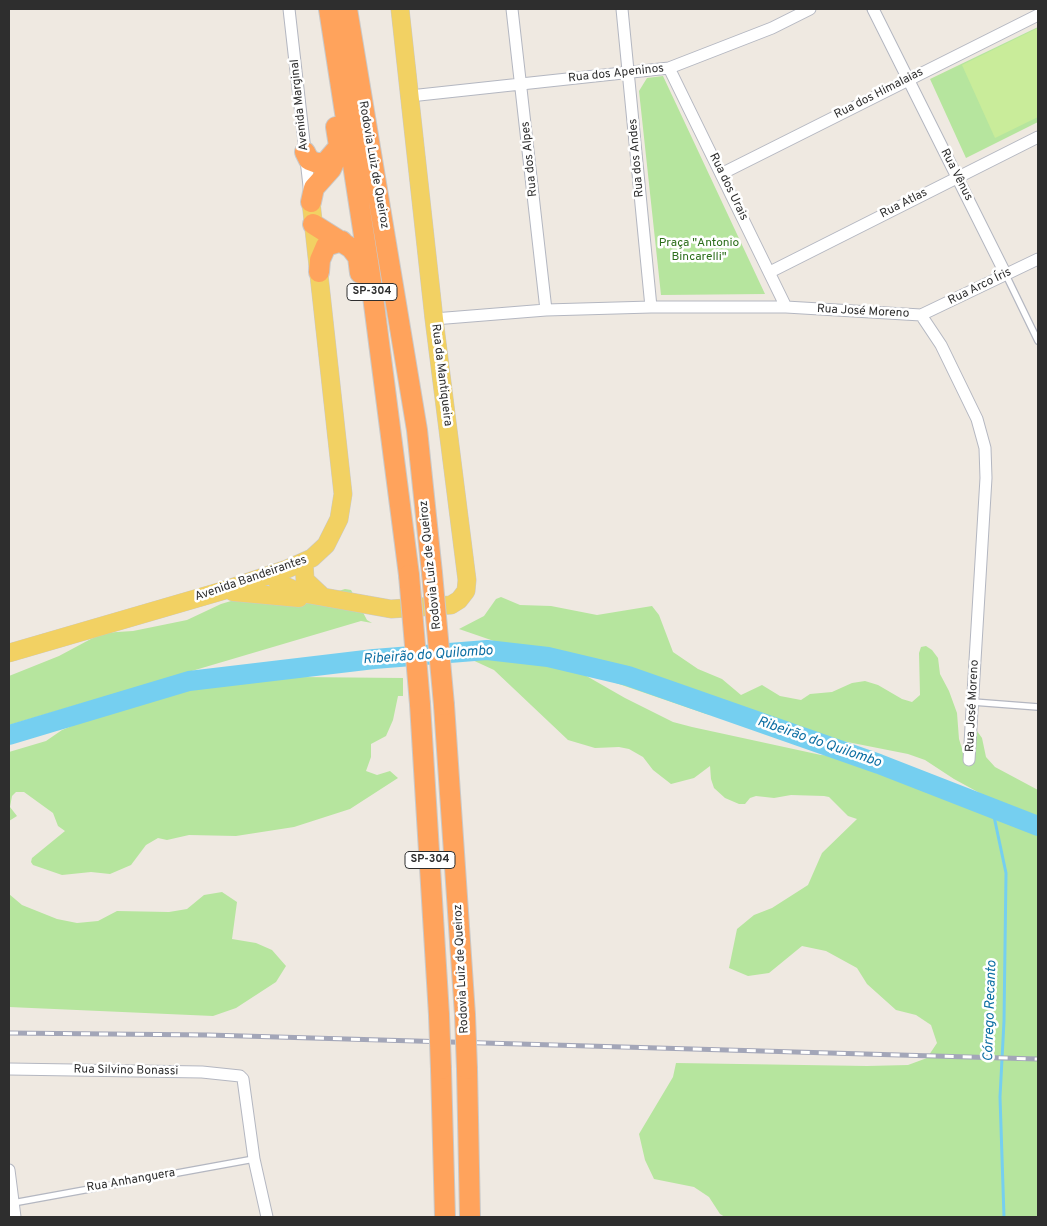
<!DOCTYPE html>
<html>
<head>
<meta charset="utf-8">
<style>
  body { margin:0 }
  #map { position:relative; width:1047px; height:1226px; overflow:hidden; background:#efe9e1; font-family:Overpass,sans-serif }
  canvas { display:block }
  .frame { position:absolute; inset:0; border:10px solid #2e2e2e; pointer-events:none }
</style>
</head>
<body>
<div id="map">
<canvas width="1047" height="1226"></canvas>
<div class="frame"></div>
</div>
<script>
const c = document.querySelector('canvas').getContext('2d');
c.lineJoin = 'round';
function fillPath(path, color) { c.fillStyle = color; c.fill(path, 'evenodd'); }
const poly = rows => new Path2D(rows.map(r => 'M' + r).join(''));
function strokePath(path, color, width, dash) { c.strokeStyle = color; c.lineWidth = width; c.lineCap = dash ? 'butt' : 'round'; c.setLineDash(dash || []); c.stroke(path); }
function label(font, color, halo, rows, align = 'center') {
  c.font = font + ' Overpass,sans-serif'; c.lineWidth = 5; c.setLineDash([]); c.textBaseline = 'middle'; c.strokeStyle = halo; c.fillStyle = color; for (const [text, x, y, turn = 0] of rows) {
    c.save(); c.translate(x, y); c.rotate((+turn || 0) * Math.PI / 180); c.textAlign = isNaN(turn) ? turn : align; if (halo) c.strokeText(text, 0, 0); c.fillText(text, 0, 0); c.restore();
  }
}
fillPath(poly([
  [1038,27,1038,122,966,158,930,79],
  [663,76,765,294,661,295,639,91,647,78],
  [345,589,351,590,367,620,372,623,361,621,9,725,9,676,59,656,102,633,133,631,187,620,221,604,251,595,316,598],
  [501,597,520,605,551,606,597,615,652,606,659,615,673,652,698,669,722,679,741,695,762,685,780,696,801,700,810,694,832,692,852,683,865,681,878,685,902,699,912,702,920,695,919,653,921,647,926,646,932,650,938,658,940,674,949,691,957,713,959,739,964,755,971,734,977,731,982,738,986,757,995,767,1038,790,1038,820,1020,815,954,779,925,760,908,754,706,714,459,629,484,616,496,599],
  [482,652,504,653,576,670,625,698,673,722,692,727,821,755,857,757,877,761,1038,830,1038,1217,725,1217,720,1214,709,1197,694,1187,654,1179,645,1160,639,1134,673,1077,676,1063,867,1066,908,1065,927,1058,937,1043,931,1025,916,1015,896,1010,867,984,857,968,826,951,802,946,769,973,748,976,729,968,737,929,754,915,772,908,808,885,822,853,857,819,848,816,829,797,824,796,791,795,774,798,756,796,750,798,745,804,739,804,725,798,714,788,711,779,710,766,694,778,671,784,653,770,643,757,629,749,619,747,595,748,568,740,494,670,468,658,465,654],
  [244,669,268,670,298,677,403,678,403,696,398,696,393,720,386,736,371,744,371,757,366,771,377,775,390,771,398,778,350,809,294,827,236,836,189,835,167,840,158,838,146,845,131,865,110,874,91,872,62,875,33,865,31,862,32,858,65,831,58,826,53,813,24,792,16,792,12,796,10,807,17,816,9,821,9,752,46,741,62,730,145,696,223,671],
  [222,892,237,902,232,939,256,943,272,950,286,966,276,982,236,1008,213,1016,9,1007,9,894,22,905,57,919,77,923,98,921,117,911,169,912,187,909,204,895]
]), '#b6e59e');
fillPath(poly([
  [1038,28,1038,117,995,138,962,65]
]), '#c9ec9a');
strokePath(poly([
  [992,807,1006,873,1004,1021,1000,1097,1004,1217]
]), '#75cff0', 3);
strokePath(poly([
  [9,735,189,681,374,659,487,650,548,657,628,676,879,764,1038,826]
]), '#75cff0', 20);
const service = poly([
  [1006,275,1038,341],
  [973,702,1038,707],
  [13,1203,254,1159]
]);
const minor = poly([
  [289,9,310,195],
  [512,9,546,310],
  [622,9,651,307],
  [873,9,1006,275],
  [669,68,786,307],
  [410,96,669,68,772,28,810,9],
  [721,174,1038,15],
  [770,272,1038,137],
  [921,315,941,345,977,419,985,448,986,478,969,760],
  [434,319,546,310,651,307,786,307,921,315,1038,259],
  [9,1069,202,1072,240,1076,243,1079,254,1159,267,1217],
  [9,1170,15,1217]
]);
const primary = poly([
  [304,562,305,580,322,596],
  [271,575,283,585,301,593,391,609,451,605,459,600,466,591,467,580,434,319,400,9],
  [233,592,299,598],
  [9,653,222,591,287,569,312,558,326,545,339,519,343,494,311,202]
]);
const motorway = poly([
  [329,9,371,281,409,575],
  [347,9,417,430,432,573],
  [305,152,309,160,317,163,325,163,337,149],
  [311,202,314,188,331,169,336,158,339,146,336,127],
  [313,224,351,248,358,257,360,273],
  [319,272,320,260,326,246,342,241],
  [420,704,439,1015],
  [444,705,465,1015],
  [441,1069,445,1217],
  [467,1069,470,1217]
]);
strokePath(service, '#b4b7c1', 8);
strokePath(minor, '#b4b7c1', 13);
strokePath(primary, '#c9c9c9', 19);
strokePath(motorway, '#c9c9c9', 22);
strokePath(service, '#fff', 5.5);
strokePath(minor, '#fff', 11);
strokePath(primary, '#f2d163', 18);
strokePath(motorway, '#ffa35c', 20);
const rail = poly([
  [9,1033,208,1035,1038,1059]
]);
strokePath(rail, '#a3a6b8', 5);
strokePath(rail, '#fff', 3, [9]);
const motorwayBridge = poly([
  [432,573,444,705],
  [409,575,420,704],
  [439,1015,441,1069],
  [465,1015,467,1069]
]);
strokePath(motorwayBridge, '#c9c9c9', 22, []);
strokePath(motorwayBridge, '#ffa35c', 20);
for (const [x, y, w] of [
  [372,292,50],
  [430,860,50]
]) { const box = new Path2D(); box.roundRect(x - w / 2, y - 8.5, w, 17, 4); c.fillStyle = '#fff'; c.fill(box); strokePath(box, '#2e2e2e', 1); }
label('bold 11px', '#2e2e2e', null, [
  ["SP-304",372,292],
  ["SP-304",430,860]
]);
label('12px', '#2e2e2e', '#fff', [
  ["Rua dos Apeninos",616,74,-6],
  ["Rua dos Himalaias",879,94,-27],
  ["Avenida Marginal",300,105,-96],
  ["Rua dos Andes",637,158,-95],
  ["Rua dos Alpes",530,159,-96],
  ["Rodovia Luiz de Queiroz",373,165,80],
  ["Rua Vênus",956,175,63],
  ["Rua dos Urais",728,187,64],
  ["Rua Atlas",904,204,-27],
  ["Rua Arco Íris",980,287,-26],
  ["Rua José Moreno",863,312,3],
  ["Rua da Mantiqueira",441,375,83],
  ["Rodovia Luiz de Queiroz",431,565,-96],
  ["Avenida Bandeirantes",251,579,-19],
  ["Rua José Moreno",973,706,-87],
  ["Rodovia Luiz de Queiroz",462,969,-93],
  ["Rua Silvino Bonassi",126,1071,1],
  ["Rua Anhanguera",131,1181,-10]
]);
label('12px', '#2c6e1b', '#fff', [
  ["Praça \"Antonio",699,244],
  ["Bincarelli\"",699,258]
]);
label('italic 14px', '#0d6fa3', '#fff', [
  ["Ribeirão do Quilombo",428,656,-4],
  ["Ribeirão do Quilombo",819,743,19],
  ["Córrego Recanto",991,1011,-88]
]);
</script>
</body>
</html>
